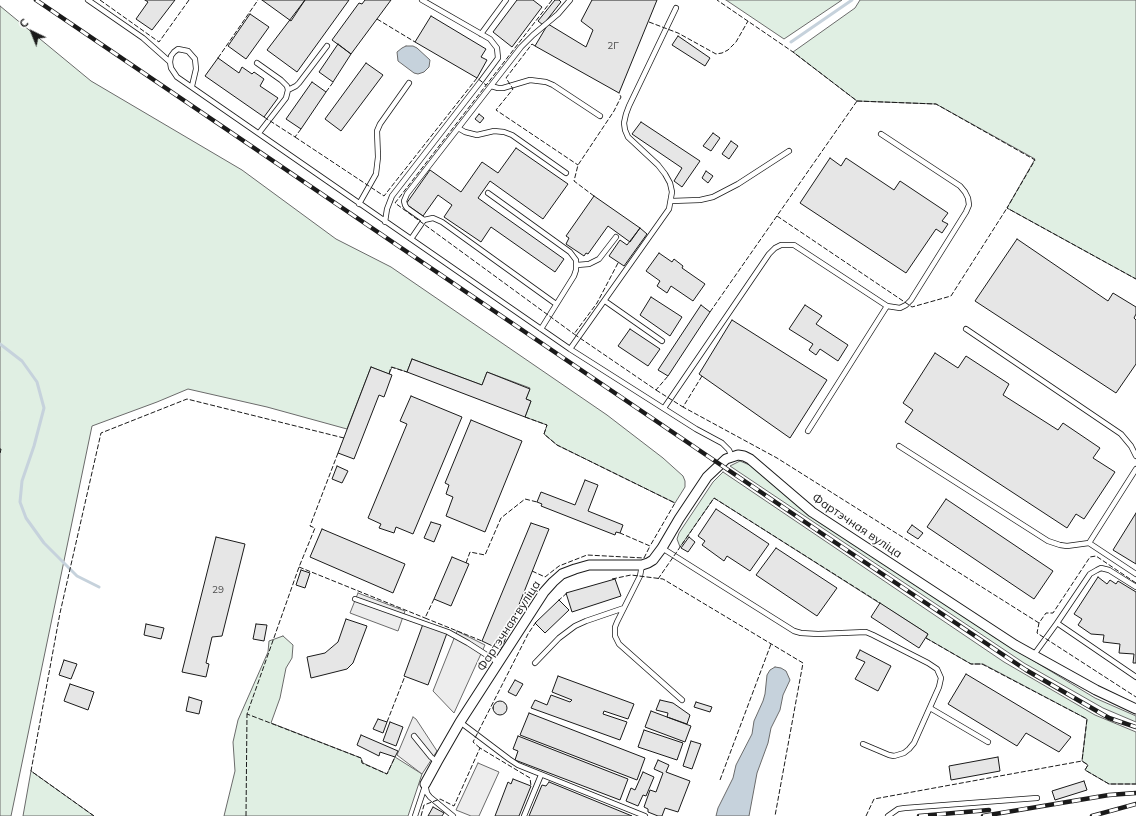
<!DOCTYPE html>
<html>
<head>
<meta charset="utf-8">
<style>
  body { margin:0 }
  #map { position:relative; width:1136px; height:816px; overflow:hidden; background:#fff; font-family:Mulish,sans-serif }
  canvas { display:block }
  .north { position:absolute; left:12px; top:12px; width:40px; height:40px; -webkit-text-stroke:3px #fff; paint-order:stroke; rotate:317deg; font-size:11px; font-weight:700; line-height:16px; text-align:center; color:#1a1a1a }
  .north::after { content:''; display:block; margin:auto; width:14px; height:18px; background:#1a1a1a; clip-path:polygon(50% 0,100% 100%,50% 72%,0 100%) }
</style>
</head>
<body>
<div id="map">
<canvas width="1136" height="816"></canvas>
<div class="north">С</div>
</div>
<script>
const c = document.querySelector('canvas').getContext('2d');
c.lineJoin = 'round';
function fillPath(path, color) { c.fillStyle = color; c.fill(path, 'evenodd'); }
const poly = rows => new Path2D(rows.map(r => 'M' + r).join(''));
function strokePath(path, color, width, dash) { c.strokeStyle = color; c.lineWidth = width; c.lineCap = dash ? 'butt' : 'round'; c.setLineDash(dash || []); c.stroke(path); }
function label(font, color, halo, rows, align = 'center') {
  c.font = font + ' Mulish,sans-serif'; c.lineWidth = 3; c.setLineDash([]); c.textBaseline = 'middle'; c.strokeStyle = halo; c.fillStyle = color; for (const [text, x, y, turn = 0] of rows) {
    c.save(); c.translate(x, y); c.rotate((+turn || 0) * Math.PI / 180); c.textAlign = isNaN(turn) ? turn : align; if (halo) c.strokeText(text, 0, 0); c.fillText(text, 0, 0); c.restore();
  }
}
const green = poly([
  [726,0,842,0,784,39,726,0],
  [860,0,1136,0,1136,279,1007,208,1035,159,936,104,857,101,793,52,855,8,860,0],
  [0,6,91,81,242,170,336,239,391,267,607,415,663,458,683,476,685,481,685,487,675,503,557,445,544,434,547,425,525,417,531,401,526,399,530,388,487,372,482,385,412,359,407,372,392,367,389,374,371,367,347,429,267,407,188,389,157,402,92,426,11,816,0,816,0,6],
  [740,461,752,466,838,533,996,638,1095,698,1136,716,1136,722,1103,708,1024,663,730,466,740,461],
  [723,472,1004,662,1095,715,1136,732,1136,784,1109,784,1085,770,1088,765,1082,761,1087,719,983,664,971,664,926,638,928,634,714,498,680,547,677,539,679,533,713,482,723,472],
  [283,636,293,645,292,658,286,668,280,698,271,723,361,758,363,763,387,774,395,757,422,774,408,816,224,816,235,771,233,742,238,720,268,652,269,641,283,636],
  [31,771,94,816,23,816,31,771]
]);
fillPath(green, '#e0efe3');
strokePath(green, '#6a6a6a', 1);
const parking = poly([
  [358,593,405,611,398,631,350,613,358,593],
  [457,631,485,645,454,713,433,691,457,631],
  [413,717,416,719,437,751,422,774,397,755,413,717],
  [478,763,499,772,479,816,471,816,456,810,478,763]
]);
fillPath(parking, '#ededed');
strokePath(parking, '#6a6a6a', 1);
const water = poly([
  [406,46,413,46,417,48,430,60,429,67,424,72,418,74,414,73,398,61,397,52,402,48,406,46],
  [775,667,781,668,786,671,790,680,783,695,780,710,771,728,768,743,757,773,749,816,716,816,718,808,733,778,736,765,752,734,754,721,763,701,765,694,767,675,770,670,775,667]
]);
fillPath(water, '#c6d2dc');
strokePath(water, '#6a6a6a', 1);
strokePath(poly([
  [791,42,852,0],
  [0,344,22,361,37,382,44,408,34,446,22,481,20,502,26,518,44,543,77,576,99,587]
]), '#c6d2dc', 3);
const building = poly([
  [145,0,175,0,152,30,136,19,148,2,145,0],
  [262,0,305,0,291,21,262,0],
  [305,0,349,0,297,72,267,50,305,0],
  [365,0,391,0,351,54,332,40,359,3,362,4,365,0],
  [517,0,533,0,542,7,512,47,493,32,517,0],
  [555,0,559,0,561,2,543,25,538,21,555,0],
  [592,0,657,0,619,93,535,46,548,24,586,47,593,30,581,21,592,0],
  [250,14,269,27,246,59,228,46,250,14],
  [431,16,486,49,481,57,487,60,477,78,415,42,431,16],
  [678,36,710,58,705,66,672,45,678,36],
  [338,44,351,54,333,82,319,72,338,44],
  [218,58,239,73,242,67,252,74,254,72,264,79,260,86,278,98,264,117,205,76,218,58],
  [366,63,383,75,341,131,325,119,366,63],
  [312,82,326,92,301,129,286,119,312,82],
  [479,114,484,118,480,123,475,119,479,114],
  [641,122,700,161,682,187,674,181,682,168,632,134,641,122],
  [713,133,720,138,711,151,703,146,713,133],
  [731,141,738,146,729,159,722,154,731,141],
  [516,148,568,184,543,219,490,181,478,198,564,259,555,272,491,227,481,242,444,217,452,205,438,195,423,216,406,204,430,170,461,192,482,162,498,173,516,148],
  [830,158,841,166,846,158,894,190,900,181,948,213,942,221,948,224,942,233,936,229,906,273,800,203,830,158],
  [706,171,713,176,708,183,702,178,706,171],
  [594,196,640,228,630,242,608,226,588,254,586,253,584,256,566,244,569,238,566,236,594,196],
  [640,228,647,234,624,266,609,256,620,240,627,245,640,228],
  [1017,239,1108,301,1113,293,1136,307,1136,314,1134,318,1136,320,1136,364,1116,393,975,301,1017,239],
  [659,253,672,262,674,259,683,266,682,268,705,284,693,301,671,286,667,293,657,286,660,281,646,271,659,253],
  [651,297,682,317,670,336,640,315,651,297],
  [701,305,710,312,668,376,658,370,701,305],
  [805,305,822,316,816,324,848,345,838,361,820,349,816,355,809,350,813,344,789,329,805,305],
  [732,320,827,380,790,438,699,374,732,320],
  [630,329,660,349,648,366,618,346,630,329],
  [935,353,958,368,966,356,1009,384,1003,395,1058,430,1063,423,1100,448,1093,458,1115,472,1084,519,1076,514,1067,528,905,422,913,410,903,403,935,353],
  [412,359,482,385,487,372,530,389,526,399,531,401,525,417,407,372,412,359],
  [371,367,392,375,384,397,379,395,354,459,338,453,371,367],
  [411,396,462,417,413,534,396,527,394,533,379,528,381,524,368,518,407,424,400,421,411,396],
  [471,420,522,441,485,532,446,516,453,497,446,494,449,485,445,483,471,420],
  [337,466,348,471,342,483,332,479,337,466],
  [585,480,598,485,588,511,623,525,620,533,616,532,615,535,541,506,542,504,537,502,541,492,575,505,585,480],
  [946,499,1053,571,1034,599,927,527,946,499],
  [716,509,769,544,750,571,727,556,724,561,702,545,705,541,698,536,716,509],
  [1136,513,1136,564,1113,550,1136,513],
  [431,522,441,525,434,542,424,538,431,522],
  [531,523,549,529,501,650,482,641,531,523],
  [912,525,923,533,918,539,907,532,912,525],
  [322,529,405,564,393,593,310,557,322,529],
  [216,537,245,544,222,636,212,637,206,663,209,664,206,677,182,672,216,537],
  [689,537,695,542,688,552,681,548,689,537],
  [776,548,837,588,817,616,756,575,776,548],
  [452,557,469,564,451,606,434,599,452,557],
  [301,570,310,573,305,588,296,585,301,570],
  [1098,577,1107,584,1110,580,1116,584,1118,581,1136,592,1136,663,1133,663,1134,654,1119,653,1120,644,1103,642,1104,635,1091,634,1078,625,1082,619,1074,614,1098,577],
  [615,579,621,596,572,612,566,593,615,579],
  [559,600,569,610,545,633,535,623,559,600],
  [880,603,928,634,919,648,871,617,880,603],
  [346,619,367,626,353,663,347,669,311,678,307,657,325,653,338,642,346,619],
  [146,624,164,628,161,639,144,635,146,624],
  [256,624,267,625,264,641,253,639,256,624],
  [423,624,447,633,428,685,404,676,423,624],
  [860,650,891,666,878,691,855,679,865,662,856,658,860,650],
  [64,660,77,664,71,679,59,675,64,660],
  [966,674,1071,737,1059,752,1026,733,1017,746,948,704,966,674],
  [558,676,634,704,628,719,604,711,603,714,627,722,620,740,531,708,535,700,547,705,551,695,570,702,572,700,552,692,558,676],
  [515,680,523,684,516,696,508,692,515,680],
  [70,684,94,692,88,710,64,701,70,684],
  [189,697,202,701,199,714,186,711,189,697],
  [660,700,673,703,690,715,687,724,667,717,668,713,656,710,660,700],
  '493 708a7 7 0 1 1 14 0a7 7 0 1 1-14 0Z',
  [696,702,712,707,710,712,694,707,696,702],
  [651,711,691,726,685,742,645,727,651,711],
  [529,713,645,758,637,780,520,735,529,713],
  [378,719,387,722,383,733,373,729,378,719],
  [390,722,403,727,396,746,383,741,390,722],
  [644,730,683,743,677,760,638,747,644,730],
  [361,735,398,751,395,757,380,752,379,756,357,745,361,735],
  [518,736,628,779,620,800,515,760,518,751,513,749,518,736],
  [691,741,701,744,692,769,683,766,691,741],
  [998,757,1000,771,951,780,949,766,998,757],
  [658,760,669,765,666,772,690,781,678,812,665,808,662,816,658,816,648,812,648,809,644,807,650,790,656,792,663,773,654,769,658,760],
  [643,772,654,777,646,796,643,795,638,806,626,801,631,788,635,790,643,772],
  [513,779,531,786,519,816,495,816,508,782,511,784,513,779],
  [1084,781,1087,790,1055,800,1052,791,1084,781],
  [549,782,632,816,529,816,542,785,546,786,549,782],
  [433,807,444,813,442,816,428,816,433,807]
]);
fillPath(building, '#e6e6e6');
strokePath(building, '#1a1a1a', 1);
const lane = poly([
  [88,0,143,38,170,62],
  [481,34,506,0],
  [257,63,281,80,287,86,288,90,286,98,259,133],
  [192,86,196,69,195,59,188,51,178,49,174,52,171,56,170,62,171,68,177,77,570,349,696,429,722,443,729,450,732,457],
  [491,86,498,88,503,88,530,80,546,82,553,85,600,116],
  [288,90,296,86,299,83,327,46],
  [458,128,465,132,477,135,494,131,504,132,512,135,566,173],
  [488,193,570,252,576,260,576,270,574,276,541,329],
  [671,201,700,200,713,197,738,184,789,151],
  [359,204,376,174,378,157,377,131,380,124,409,83],
  [424,220,433,218,442,222,556,304],
  [385,222,387,209,392,196,481,81,498,58,497,48,490,39,422,0],
  [411,239,424,220,407,208,405,205,404,201,407,194,521,47,533,35,558,14,570,0],
  [577,265,589,264,599,259,616,237],
  [605,301,662,341],
  [966,329,1121,434,1131,446,1136,456],
  [570,349,669,209,672,192,670,183,665,174,658,165,628,137,625,130,624,123,626,114,629,106,676,8],
  [664,408,769,254,775,248,781,245,794,245,887,306,900,308,906,305,911,300,966,212,969,205,968,198,965,192,960,186,881,134],
  [808,431,887,306],
  [899,446,1048,541,1060,545,1067,546,1089,543],
  [1136,469,1089,543,1136,574],
  [662,548,794,631,801,633,818,634,866,632,873,635,928,663,937,669,941,678,939,687,914,743,909,749,904,753,894,756,889,755,863,744],
  [642,565,640,576,617,622,615,627,615,636,619,644,682,700],
  [355,599,448,632,468,643,499,663],
  [1057,623,1090,574,1097,570,1101,568,1109,570,1136,587],
  [1033,656,1057,623,1136,677],
  [535,663,559,638,575,626,586,621,624,608],
  [930,708,988,742],
  [460,722,509,759,518,765,645,816],
  [414,736,431,757,437,762],
  [425,784,427,793,430,797,453,816],
  [415,816,425,786],
  [524,816,541,775],
  [888,816,898,809,905,808,1037,798]
]);
const street = poly([
  [425,784,437,762,460,722,544,592,553,582,562,574,575,569,589,565,642,565,648,563,653,560,662,548,679,519,707,477,726,459,738,455,744,456,750,459,812,512,1015,645,1096,690,1136,709]
]);
strokePath(lane, '#1a1a1a', 6);
strokePath(street, '#1a1a1a', 11);
strokePath(lane, '#fff', 4.5);
strokePath(street, '#fff', 9);
const rail = poly([
  [36,0,827,537,1026,670,1109,718,1136,727],
  [919,816,989,810],
  [983,816,1109,795,1136,793],
  [1092,816,1136,804]
]);
strokePath(rail, '#1a1a1a', 4.5);
strokePath(rail, '#fff', 3, [9]);
strokePath(poly([
  [100,0,159,42,189,0],
  [552,0,395,203,574,334],
  [377,19,415,42],
  [649,22,678,33,716,54,722,53,728,50,736,42,748,21],
  [535,46,532,44,506,78,513,89,496,110,578,165],
  [218,58,258,0],
  [326,92,334,81],
  [857,101,936,104,1035,160,1007,208,1136,279],
  [264,117,295,137,301,129],
  [295,137,384,196,477,78,486,85],
  [594,196,574,181,578,165,614,111,621,97,619,93],
  [777,216,912,307,951,296,1007,208],
  [618,263,597,303,574,334,656,390,668,376],
  [710,312,857,101,793,52,717,0],
  [389,374,391,367,407,372],
  [702,376,683,407,777,458,1039,623],
  [656,390,683,407],
  [525,417,547,425,544,434,557,445,675,503,650,546],
  [0,449,1,449,0,454],
  [338,453,310,526,315,528,299,567,247,714,361,758,362,763,387,774,395,757],
  [466,563,470,552,485,555,501,518,525,499,537,502],
  [299,567,425,618],
  [532,571,545,577,559,566,587,555,644,558,650,546,620,533],
  [612,579,631,575,663,579,803,663,775,816],
  [658,579,714,498,880,603],
  [1136,583,1096,556,1090,557,1053,613,1046,613,1039,623,1037,633,1136,697],
  [434,599,425,618,482,641],
  [558,601,568,592],
  [926,638,971,664,982,664,1087,719,1082,761],
  [387,722,405,676],
  [480,748,473,742,528,634,536,622],
  [720,780,771,644],
  [94,816,31,771,60,613,101,433,187,399,344,438],
  [246,816,247,714],
  [421,816,424,805,440,799,454,806,480,748,530,778,531,786],
  [866,816,874,799,1082,761,1088,765,1085,770,1109,784,1136,784]
]), '#1a1a1a', 1, [5, 2]);
label('10px', '#4d4d4d', null, [
  ["2Г",613,46],
  ["29",218,590]
]);
label('12px', '#1a1a1a', '#fff', [
  ["Фартэчная вуліца",857,526,34],
  ["Фартэчная вуліца",509,626,-57]
]);
</script>
</body>
</html>
